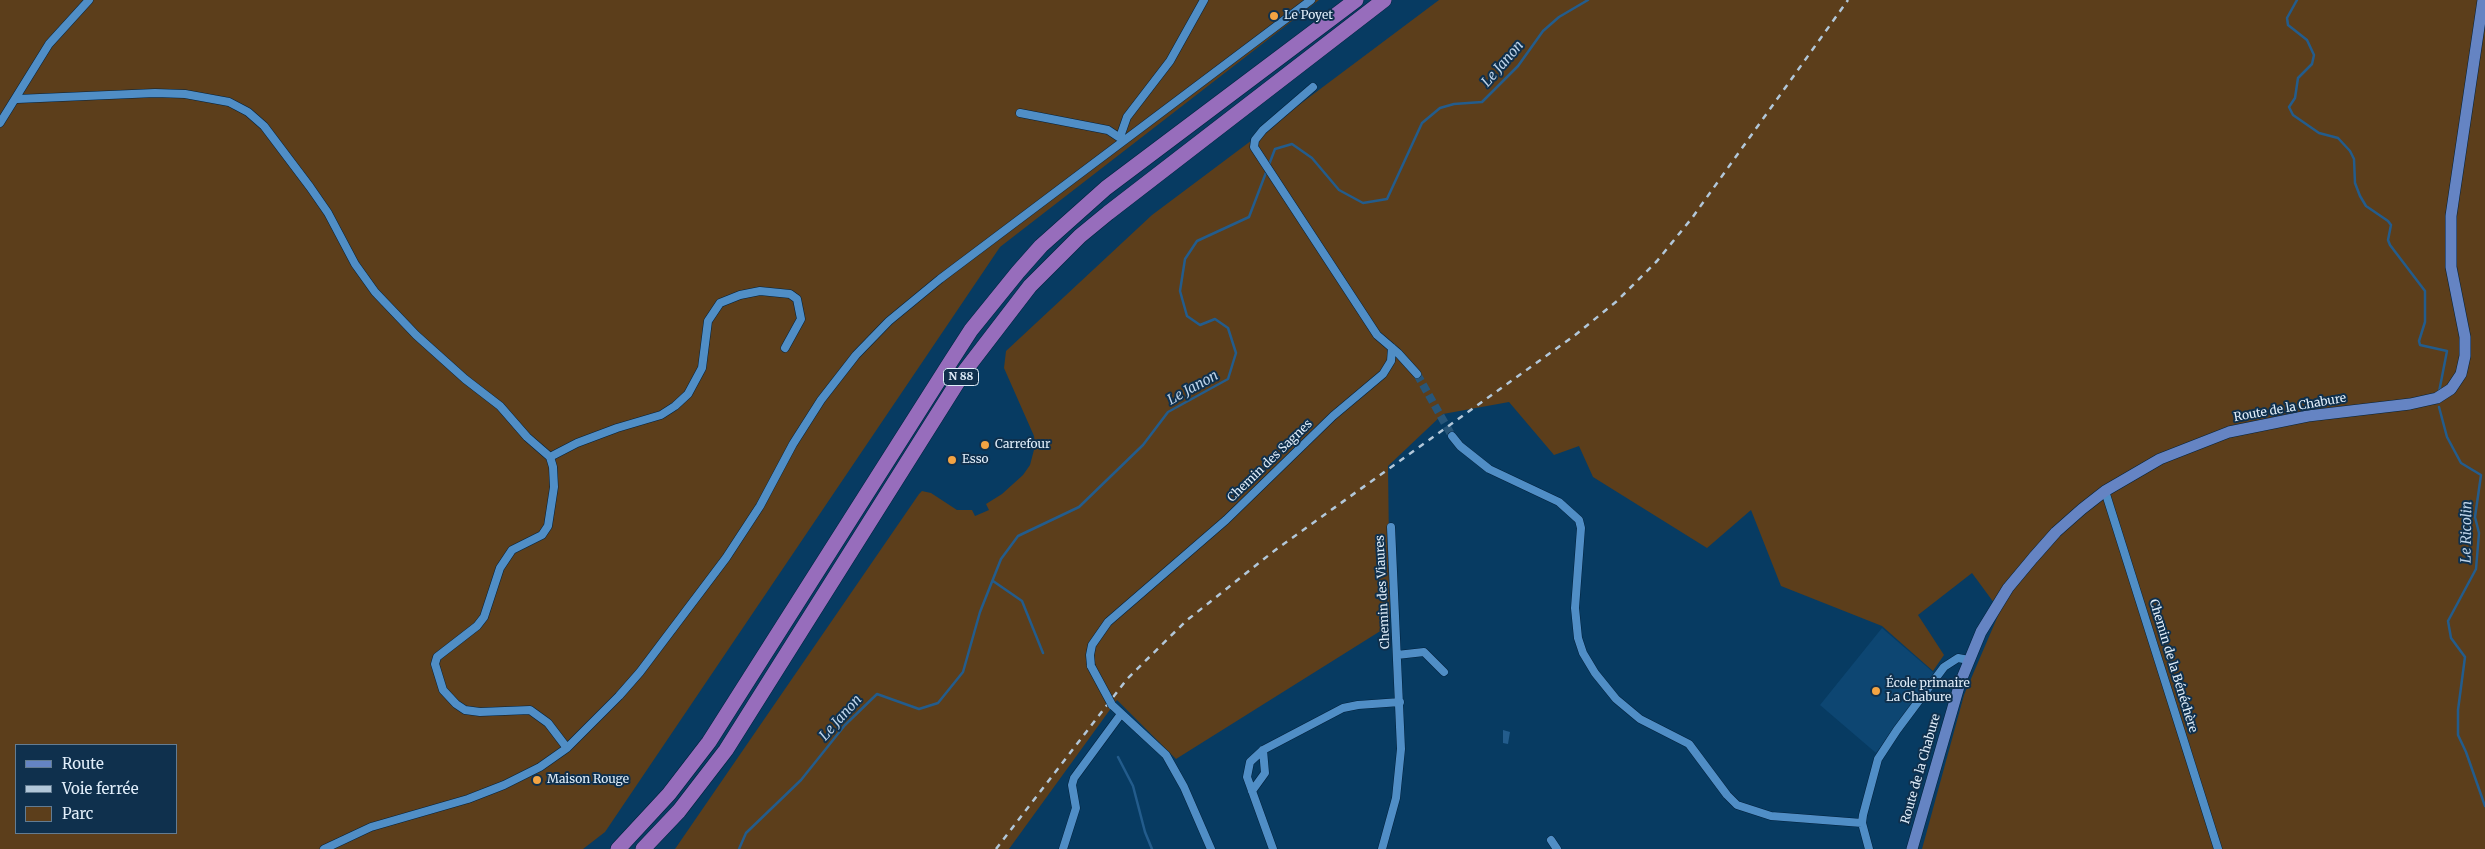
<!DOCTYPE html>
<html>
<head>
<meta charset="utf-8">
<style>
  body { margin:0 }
  #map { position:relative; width:2485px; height:849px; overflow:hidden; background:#073b62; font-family:Merriweather,serif }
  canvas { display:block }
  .legend { position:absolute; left:15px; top:744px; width:162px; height:90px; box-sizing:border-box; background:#0f304d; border:1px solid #637c92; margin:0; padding:6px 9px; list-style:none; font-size:15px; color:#e1eefa }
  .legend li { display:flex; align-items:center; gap:10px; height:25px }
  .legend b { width:25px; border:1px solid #637c92 }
</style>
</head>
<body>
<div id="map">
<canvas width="2485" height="849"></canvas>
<ul class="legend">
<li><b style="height:6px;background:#6584c3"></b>Route</li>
<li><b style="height:6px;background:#b2c7d9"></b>Voie ferrée</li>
<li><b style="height:14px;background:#5c3e1b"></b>Parc</li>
</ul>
</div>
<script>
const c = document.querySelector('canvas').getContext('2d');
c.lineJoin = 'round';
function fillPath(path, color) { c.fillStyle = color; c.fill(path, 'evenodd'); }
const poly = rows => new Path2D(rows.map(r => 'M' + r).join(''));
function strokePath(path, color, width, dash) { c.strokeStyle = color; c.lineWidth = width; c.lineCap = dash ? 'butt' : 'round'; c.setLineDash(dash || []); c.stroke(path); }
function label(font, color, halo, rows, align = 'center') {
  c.font = font + ' Merriweather,serif'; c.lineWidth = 4; c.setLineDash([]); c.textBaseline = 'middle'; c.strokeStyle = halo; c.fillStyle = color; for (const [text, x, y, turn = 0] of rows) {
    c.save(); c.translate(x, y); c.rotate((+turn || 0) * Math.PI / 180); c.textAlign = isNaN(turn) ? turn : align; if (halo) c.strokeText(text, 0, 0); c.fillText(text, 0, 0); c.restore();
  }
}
fillPath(poly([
  [1882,628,1934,673,1876,753,1820,705]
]), '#0d4672');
fillPath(poly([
  [0,0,1319,0,1000,247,605,832,583,849,0,849],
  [16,745,176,745,176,833,16,833],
  [1439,0,2485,0,2485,849,1922,849,1964,695,2000,611,1972,573,1918,615,1944,655,1933,671,1882,626,1781,586,1751,510,1707,548,1593,477,1579,446,1554,455,1509,402,1443,414,1388,466,1390,625,1176,759,1117,700,1009,849,675,849,919,494,922,491,931,493,957,510,972,510,975,516,989,510,986,504,1002,494,1023,475,1030,465,1035,446,1034,436,1004,368,1006,351,1152,215]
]), '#5c3e1b');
fillPath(poly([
  [1503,730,1510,732,1508,744,1503,743]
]), '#235c8c');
strokePath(poly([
  [2297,0,2287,18,2288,25,2307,40,2314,55,2312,64,2298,78,2295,98,2289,107,2293,115,2319,133,2338,138,2350,151,2354,159,2355,183,2360,196,2366,206,2388,221,2391,225,2388,240,2390,245,2425,291,2425,322,2419,341,2420,345,2447,351,2439,392],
  [2439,407,2447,437,2461,463,2481,475,2475,517,2479,533,2476,569,2448,621,2451,638,2465,657,2458,710,2458,735,2466,752,2485,806],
  [993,581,1022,601,1043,653],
  [1118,757,1133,786,1145,832,1152,849],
  [739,849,746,833,801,780,845,725,877,694,919,709,938,703,963,672,980,612,1001,559,1018,536,1079,507,1143,445,1168,412,1228,379,1236,353,1228,328,1215,319,1200,325,1187,316,1180,291,1185,259,1197,241,1249,217,1275,149,1292,144,1312,158,1339,190,1363,203,1387,199,1422,123,1440,108,1454,104,1482,102,1518,66,1543,31,1559,17,1588,0]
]), '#235c8c', 2.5);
strokePath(poly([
  [1417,374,1452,436]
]), '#285679', 8, [8, 4]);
const street = poly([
  [1313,87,1263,130,1255,140,1254,147,1377,335,1398,353,1417,374],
  [17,99,155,93,185,94,229,102,248,112,264,126,310,187,328,213,355,264,375,292,416,335,465,379,500,406,527,437,550,457,553,467,554,487,548,526,542,535,512,550,500,568,484,617,477,626,437,657,435,664,443,690,456,704,465,710,480,712,530,710,548,723,567,748],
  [1020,113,1108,130,1123,140],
  [0,123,49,44,89,0],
  [1120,137,1127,117,1170,61,1204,0],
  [1452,436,1460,446,1489,469,1559,502,1579,520,1581,528,1575,608,1578,638,1583,653,1595,673,1616,699,1640,719,1689,744,1727,795,1737,805,1771,816,1862,823],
  [550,457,577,443,617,428,661,415,675,406,688,394,702,368,708,321,720,303,740,295,760,291,790,294,797,299,801,319,785,348],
  [2105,491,2218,849],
  [1397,655,1424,652,1444,672],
  [1091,666,1090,655,1092,645,1108,622,1226,520,1333,416,1383,374,1391,361,1392,348],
  [1112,705,1166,755,1184,787,1211,849],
  [1252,791,1265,773,1263,750],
  [1551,840,1557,849],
  [324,849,371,827,468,799,504,785,540,767,567,748,619,696,640,672,726,558,760,506,793,444,821,400,856,355,889,321,940,279,1311,0],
  [1063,849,1076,808,1072,785,1074,778,1121,714],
  [1273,849,1247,777,1250,762,1263,750,1343,708,1358,705,1400,702],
  [1382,849,1396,798,1401,749,1391,527],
  [1869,849,1862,823,1863,815,1878,759,1897,730,1944,667,1958,658,1969,660]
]);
const secondary = poly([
  [1912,849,1960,683,1981,632,2008,588,2033,558,2056,532,2082,509,2105,491,2160,459,2229,432,2308,416,2410,404,2437,398,2451,389,2461,374,2465,356,2465,337,2451,267,2451,216,2483,0]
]);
const highway = poly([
  [618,849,669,794,709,742,951,361,971,330,1018,272,1041,246,1106,188,1356,0],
  [643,849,679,811,726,750,964,372,1030,286,1080,236,1108,213,1384,0]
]);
strokePath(street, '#00213c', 9);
strokePath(secondary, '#00213c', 12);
strokePath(highway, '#00213c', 16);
strokePath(street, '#508ec6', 8);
strokePath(secondary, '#6584c3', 11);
strokePath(highway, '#976dbc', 15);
strokePath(poly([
  [996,849,1127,679,1186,621,1274,551,1574,336,1617,301,1657,261,1692,218,1848,0]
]), '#b2c7d9', 2.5, [6, 6]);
const streetBridge = poly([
  [1091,666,1112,705]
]);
strokePath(streetBridge, '#00213c', 9, []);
strokePath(streetBridge, '#508ec6', 8);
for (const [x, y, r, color] of [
  [1274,16,5,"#f3a443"],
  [985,445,5,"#f3a443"],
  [952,460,5,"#f3a443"],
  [1876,691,5,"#f3a443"],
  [537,780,5,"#f3a443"]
]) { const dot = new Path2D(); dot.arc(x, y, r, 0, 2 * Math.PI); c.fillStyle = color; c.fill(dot); strokePath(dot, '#0f304d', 2); }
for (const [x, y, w] of [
  [961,377,35]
]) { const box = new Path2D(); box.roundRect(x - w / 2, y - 8.5, w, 17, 4); c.fillStyle = '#0f304d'; c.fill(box); strokePath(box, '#e1eefa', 1); }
label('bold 11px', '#e1eefa', null, [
  ["N 88",961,377]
]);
label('12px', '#e1eefa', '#0f304d', [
  ["Le Poyet",1284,16],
  ["Carrefour",995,445],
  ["Esso",962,460],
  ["École primaire",1886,684],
  ["La Chabure",1886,698],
  ["Maison Rouge",547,780]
], 'left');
label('12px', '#e1eefa', '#0f304d', [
  ["Route de la Chabure",2290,408,-10],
  ["Chemin des Sagnes",1270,461,-44],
  ["Chemin des Viaures",1383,592,-93],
  ["Chemin de la Bénéchère",2173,666,73],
  ["Route de la Chabure",1921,769,-74]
]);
label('italic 14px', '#bdd3e9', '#0f304d', [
  ["Le Janon",1503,64,-49],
  ["Le Janon",1193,388,-29],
  ["Le Ricolin",2467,532,-89],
  ["Le Janon",841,718,-48]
]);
</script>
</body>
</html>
